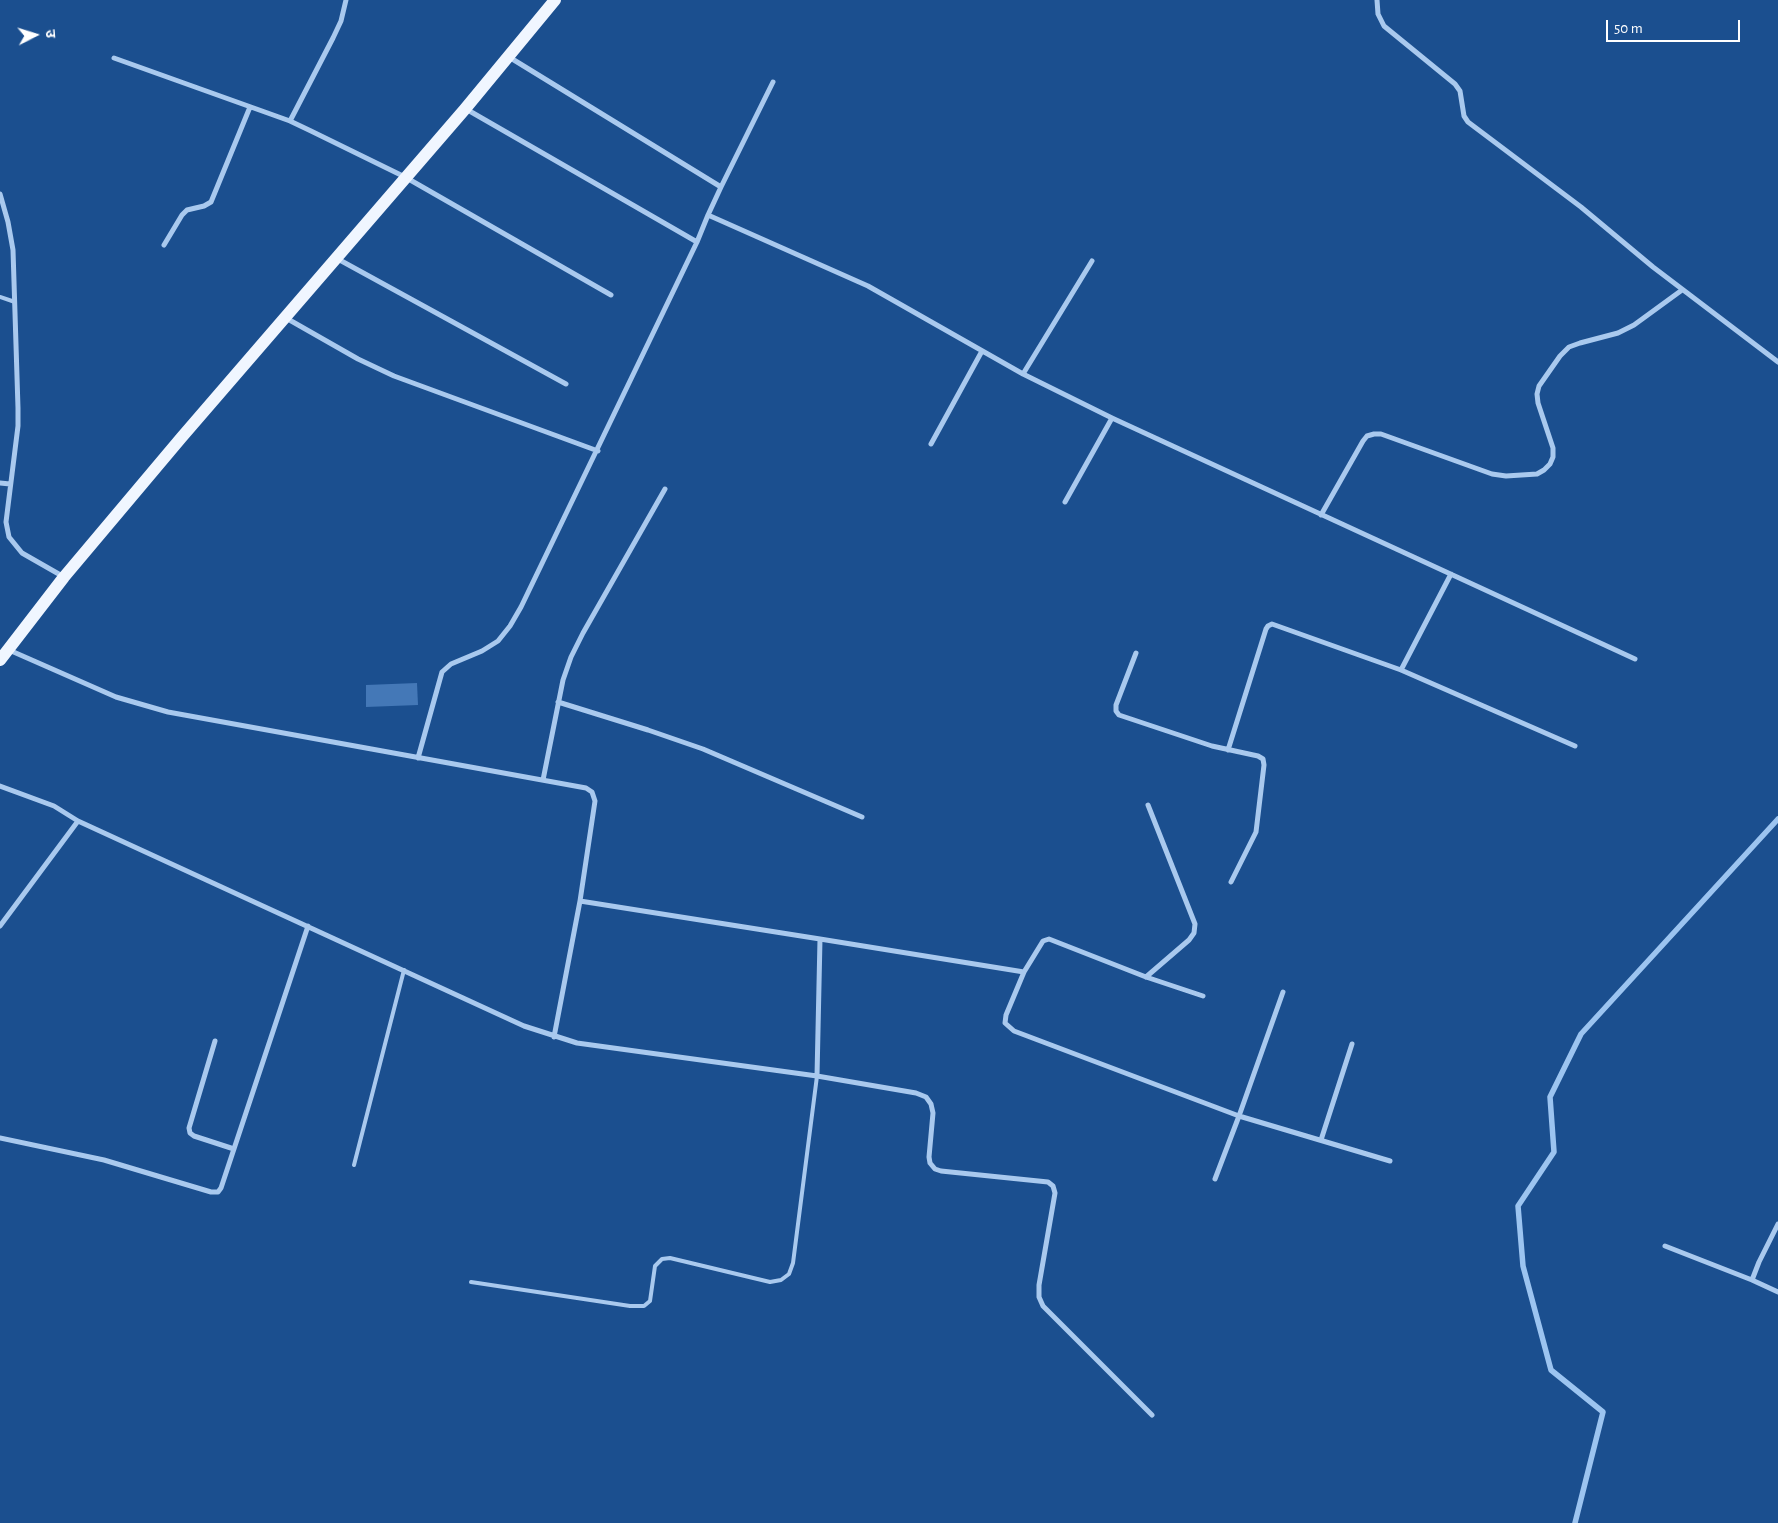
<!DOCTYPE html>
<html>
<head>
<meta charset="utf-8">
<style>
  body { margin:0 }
  #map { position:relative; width:1778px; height:1523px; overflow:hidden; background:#1b4f8f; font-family:"Alegreya Sans","Noto Sans Devanagari",sans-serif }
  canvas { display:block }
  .north { position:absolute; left:10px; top:10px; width:50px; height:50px; -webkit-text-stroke:4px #1b4f8f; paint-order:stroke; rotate:85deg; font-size:14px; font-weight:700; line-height:20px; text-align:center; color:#fff }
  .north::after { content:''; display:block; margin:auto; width:18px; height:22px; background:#fff; clip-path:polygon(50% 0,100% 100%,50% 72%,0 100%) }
  .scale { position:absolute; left:1606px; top:20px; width:134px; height:22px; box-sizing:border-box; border:2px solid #fff; border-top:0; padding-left:6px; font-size:15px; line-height:18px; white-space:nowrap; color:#fff; -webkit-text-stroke:4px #1b4f8f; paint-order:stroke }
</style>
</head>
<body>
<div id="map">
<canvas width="1778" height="1523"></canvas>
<div class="north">उ</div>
<div class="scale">50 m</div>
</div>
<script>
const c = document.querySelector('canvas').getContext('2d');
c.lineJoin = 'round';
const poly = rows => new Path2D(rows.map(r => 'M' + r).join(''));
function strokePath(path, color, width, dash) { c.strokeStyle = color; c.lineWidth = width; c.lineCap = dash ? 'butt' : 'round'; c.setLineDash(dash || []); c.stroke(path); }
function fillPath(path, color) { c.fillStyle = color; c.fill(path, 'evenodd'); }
strokePath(poly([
  [1575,1523,1603,1412,1551,1370,1523,1266,1518,1206,1554,1152,1550,1097,1581,1034,1778,819]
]), '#9cc4f0', 5.5);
fillPath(poly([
  [417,683,418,705,366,707,366,685]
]), '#4478b7');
strokePath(poly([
  [0,297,15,302],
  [354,1165,404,970],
  [471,1282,630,1306,644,1306,650,1301,655,1266,662,1259,670,1258,770,1282,781,1280,789,1274,793,1263,817,1076]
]), '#a9c9ee', 4);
strokePath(poly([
  [1377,0,1378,14,1384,26,1455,84,1460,91,1464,116,1468,122,1581,207,1653,267,1778,362],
  [509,57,721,187,708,215,868,286,1023,374,1112,418,1635,659],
  [114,58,290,121,311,131,405,177,611,295],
  [466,109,697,242],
  [290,121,333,38,341,21,346,0],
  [721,187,773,82],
  [0,194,8,222,13,250,18,408,18,426,6,522,9,537,22,553,64,577],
  [164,245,182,215,187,210,204,206,211,202,250,107],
  [336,258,566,384],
  [286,318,358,359,394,376,598,451],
  [1023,374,1092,261],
  [931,444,982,351],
  [0,483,10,484],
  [1065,502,1112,418],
  [1321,515,1363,441,1367,436,1374,434,1381,434,1492,474,1506,476,1537,474,1544,470,1550,464,1553,457,1553,448,1538,403,1537,394,1539,386,1560,356,1569,347,1580,343,1618,333,1634,325,1682,290],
  [9,650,116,697,168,712,586,788,592,792,595,801,580,901],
  [1136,653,1116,705,1116,711,1119,715,1212,746,1258,756,1263,759,1264,765,1256,832,1231,882],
  [1401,670,1451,574],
  [558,702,648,730,703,749,862,817],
  [1228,750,1266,629,1268,626,1272,624,1401,670,1575,746],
  [418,758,442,672,451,664,482,651,498,641,510,626,521,607,697,242,708,215],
  [543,780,563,680,571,657,583,633,665,489],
  [0,786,54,806,78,821,524,1026,577,1043,817,1076,820,939,1024,972,1006,1015,1005,1023,1014,1031,1239,1116,1390,1161],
  [0,926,78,821],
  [1024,972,1043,941,1049,939,1146,977,1203,996],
  [1146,977,1189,940,1194,933,1195,924,1148,805],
  [554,1037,580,901,820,939],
  [215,1041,189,1128,190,1133,194,1136,234,1149],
  [817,1076,916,1093,926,1097,931,1104,933,1113,929,1157,930,1163,935,1169,941,1171,1048,1182,1053,1186,1055,1193,1039,1285,1039,1297,1043,1306,1152,1415],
  [0,1138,104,1160,211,1192,218,1192,221,1188,308,926],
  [1321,1140,1352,1044],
  [1215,1179,1239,1116,1283,992],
  [1665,1246,1752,1280,1778,1292],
  [1752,1280,1759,1262,1778,1224]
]), '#a9c9ee', 5);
strokePath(poly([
  [0,660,64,577,181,438,465,109,555,0]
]), '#f0f6ff', 12);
</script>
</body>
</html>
